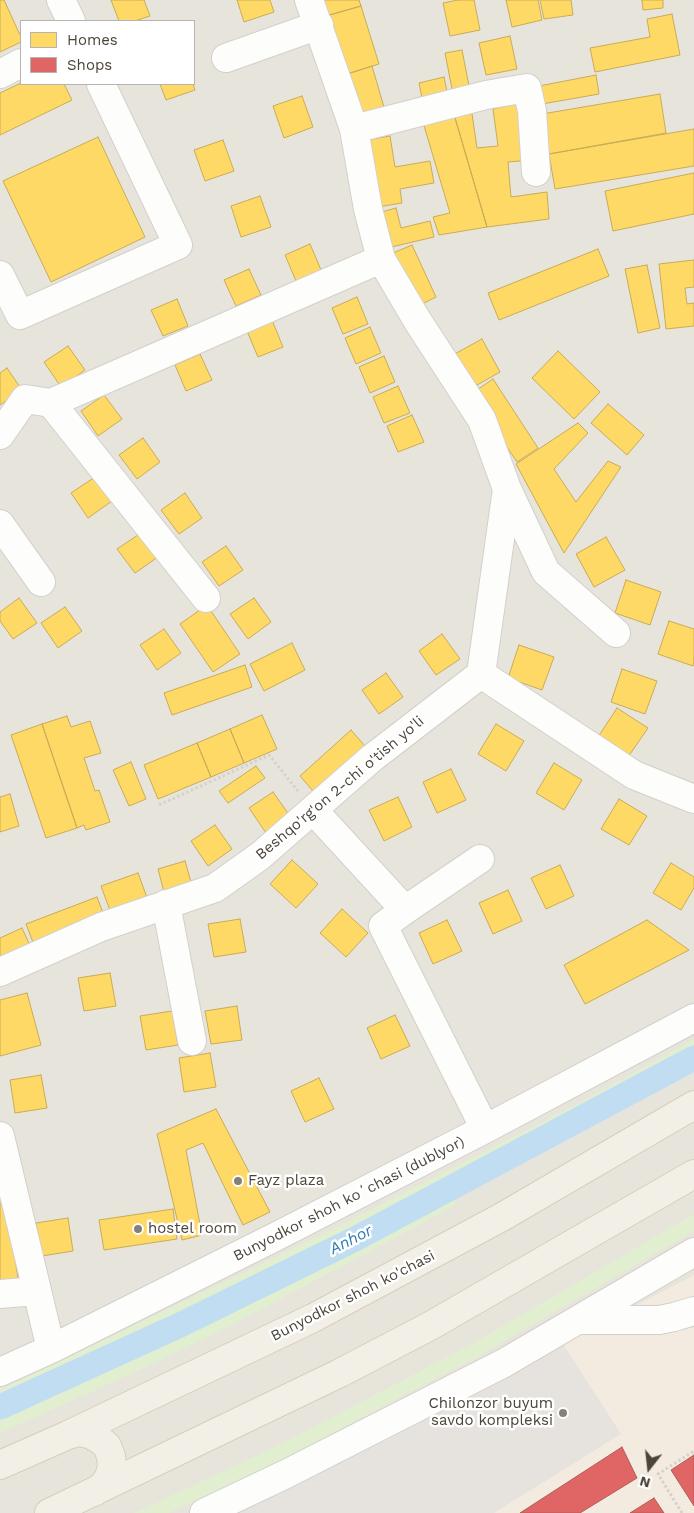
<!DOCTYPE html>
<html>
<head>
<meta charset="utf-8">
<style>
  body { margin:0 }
  #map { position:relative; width:694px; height:1513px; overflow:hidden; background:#f4f2ee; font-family:"Work Sans",sans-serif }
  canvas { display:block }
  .legend { position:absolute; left:20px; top:20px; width:175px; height:65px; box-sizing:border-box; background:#fff; border:1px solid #b7b4b0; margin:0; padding:6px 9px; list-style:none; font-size:15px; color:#4b4439 }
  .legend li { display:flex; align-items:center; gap:10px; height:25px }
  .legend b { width:25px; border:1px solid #b7b4b0 }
  .north { position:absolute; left:624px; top:1443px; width:50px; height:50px; -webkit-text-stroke:4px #fff; paint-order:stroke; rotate:196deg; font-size:14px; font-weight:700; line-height:20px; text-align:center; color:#4b4439 }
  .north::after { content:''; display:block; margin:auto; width:18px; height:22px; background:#4b4439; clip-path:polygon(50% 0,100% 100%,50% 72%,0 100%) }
</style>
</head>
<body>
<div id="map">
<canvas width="694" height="1513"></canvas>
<ul class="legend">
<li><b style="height:14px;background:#ffd966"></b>Homes</li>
<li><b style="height:14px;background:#e06666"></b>Shops</li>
</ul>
<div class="north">N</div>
</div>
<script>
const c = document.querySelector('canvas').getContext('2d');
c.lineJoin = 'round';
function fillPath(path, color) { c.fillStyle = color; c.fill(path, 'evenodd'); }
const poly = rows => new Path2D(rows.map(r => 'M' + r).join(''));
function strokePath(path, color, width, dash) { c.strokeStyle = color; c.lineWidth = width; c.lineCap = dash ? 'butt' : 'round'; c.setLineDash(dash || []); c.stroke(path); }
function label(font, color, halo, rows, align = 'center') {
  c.font = font + ' "Work Sans",sans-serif'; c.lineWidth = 5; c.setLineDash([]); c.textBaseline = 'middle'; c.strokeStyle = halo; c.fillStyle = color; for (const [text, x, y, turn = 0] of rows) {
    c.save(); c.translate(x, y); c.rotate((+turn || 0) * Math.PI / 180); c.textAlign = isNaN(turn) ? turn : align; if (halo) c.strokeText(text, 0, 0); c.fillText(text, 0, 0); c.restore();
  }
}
fillPath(poly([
  [0,0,694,0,694,1513,0,1513],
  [21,21,194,21,194,84,21,84]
]), '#e7e4dc');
fillPath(poly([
  [694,1275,694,1513,353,1513,301,1482]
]), '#f3ebdf');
fillPath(poly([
  [694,1039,694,1052,453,1184,455,1205,423,1223,234,1324,153,1364,0,1433,0,1390,329,1231,583,1101],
  [694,1214,694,1231,477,1357,285,1458,169,1513,134,1513,279,1445,470,1345]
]), '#e1eecf');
fillPath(poly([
  [563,1344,621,1434,494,1513,236,1513,301,1482]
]), '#e6e3df');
const homes = poly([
  [0,0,4,0,21,37,21,42,0,52,0,0],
  [111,0,144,0,150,16,135,21,119,21,111,0],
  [237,0,270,0,274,12,244,22,237,0],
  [321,0,359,0,361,6,326,16,321,0],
  [458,0,474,0,480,30,450,36,443,3,458,0],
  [506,0,538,0,542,20,512,27,506,0],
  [540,0,571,0,573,15,544,19,540,0],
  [642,0,663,0,663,8,643,10,642,0],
  [361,6,379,64,344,75,326,16,361,6],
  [672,14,680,55,595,72,590,48,650,37,647,19,672,14],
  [510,36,517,69,486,75,479,43,510,36],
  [462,50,470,91,453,94,445,53,462,50],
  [372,66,386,114,359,122,344,75,372,66],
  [596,75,599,94,542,104,539,86,596,75],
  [444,77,449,102,424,108,419,83,444,77],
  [21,83,64,84,72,100,0,135,0,93,21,83],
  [160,84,193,84,195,90,166,100,160,84],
  [660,94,666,133,549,154,542,114,660,94],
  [302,96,313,127,284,138,273,106,302,96],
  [523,102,532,160,508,162,511,197,547,192,549,219,487,227,453,111,471,107,477,148,498,146,493,109,523,102],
  [453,111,487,227,439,235,433,217,450,213,422,119,453,111],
  [694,129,694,166,555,189,549,154,694,129],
  [390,136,395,167,430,161,434,183,400,189,402,203,378,207,366,140,390,136],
  [98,137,145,237,51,282,3,181,98,137],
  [223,140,234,171,205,181,194,150,223,140],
  [694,173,694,214,613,231,605,191,694,173],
  [260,196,271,227,241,237,231,206,260,196],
  [396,208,401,228,430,221,434,237,387,248,378,213,396,208],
  [310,244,321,270,296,281,285,255,310,244],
  [412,245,436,297,418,306,393,253,412,245],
  [598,249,609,276,499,320,488,293,598,249],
  [694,260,694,287,685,288,687,304,694,303,694,326,666,329,659,264,694,260],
  [647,265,660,328,638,333,625,269,647,265],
  [249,269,261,295,236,306,224,280,249,269],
  [357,297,368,324,343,334,332,308,357,297],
  [177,299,188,326,163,336,151,310,177,299],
  [272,320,283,347,258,357,247,331,272,320],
  [370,327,381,353,356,364,345,338,370,327],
  [482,339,500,372,470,389,451,356,482,339],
  [68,346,85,370,61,387,44,362,68,346],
  [558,351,600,392,574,419,532,378,558,351],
  [200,354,212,380,186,391,175,365,200,354],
  [384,356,395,382,370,393,359,367,384,356],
  [7,368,22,390,0,405,0,373,7,368],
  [493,379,538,448,517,462,471,394,493,379],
  [398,386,410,413,384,423,373,397,398,386],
  [104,395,122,419,98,436,81,411,104,395],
  [608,404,644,435,627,455,591,423,608,404],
  [412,415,424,442,398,452,387,426,412,415],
  [578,423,588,433,554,469,576,502,608,461,621,467,564,553,516,464,578,423],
  [143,438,160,462,137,479,119,455,143,438],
  [95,477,112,501,88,518,71,493,95,477],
  [185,493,202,518,179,534,161,510,185,493],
  [141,533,158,557,135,573,117,549,141,533],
  [606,537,625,570,594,587,576,554,606,537],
  [226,546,243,570,219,586,202,562,226,546],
  [626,580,661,592,650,625,615,613,626,580],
  [19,598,37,623,13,639,0,621,0,612,19,598],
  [254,598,271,622,248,639,230,614,254,598],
  [207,605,240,654,213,672,180,624,207,605],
  [65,607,82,631,58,648,41,623,65,607],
  [669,621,694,629,694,662,693,666,658,654,669,621],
  [164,629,181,653,157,670,140,645,164,629],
  [442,634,460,659,436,675,419,651,442,634],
  [292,643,305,670,264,691,250,664,292,643],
  [519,645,554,657,542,690,508,678,519,645],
  [245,665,252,687,172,715,164,693,245,665],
  [622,669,657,681,645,714,611,702,622,669],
  [386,673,403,697,379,714,362,690,386,673],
  [617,708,648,728,628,757,598,737,617,708],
  [262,715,277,749,244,763,230,729,262,715],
  [67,716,71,727,90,721,101,753,84,758,95,791,99,790,110,822,86,830,84,825,77,828,42,724,67,716],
  [42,724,77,828,46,838,11,735,42,724],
  [496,724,524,741,506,771,478,754,496,724],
  [230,729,244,763,211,777,197,743,230,729],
  [351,730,365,746,313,791,300,776,351,730],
  [197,743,211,777,158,799,144,765,197,743],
  [131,762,146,799,129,806,113,770,131,762],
  [554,763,582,780,564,810,536,793,554,763],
  [256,766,265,778,228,803,219,791,256,766],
  [451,769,466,800,437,813,423,782,451,769],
  [273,792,290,816,266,833,249,808,273,792],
  [10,794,19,826,0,832,0,797,10,794],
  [398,797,412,827,384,841,369,810,398,797],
  [619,799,647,816,629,845,601,829,619,799],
  [215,825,232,849,208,866,191,841,215,825],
  [292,860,318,884,296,908,270,884,292,860],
  [185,861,193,889,165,896,158,869,185,861],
  [671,863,694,877,694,888,681,910,653,893,671,863],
  [560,865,574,896,546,909,531,878,560,865],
  [138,873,149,903,112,916,101,886,138,873],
  [508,890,522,921,493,934,479,903,508,890],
  [97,897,105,918,34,945,26,924,97,897],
  [342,909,368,933,346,957,320,933,342,909],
  [240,919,246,952,214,957,208,924,240,919],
  [447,920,462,951,433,964,419,933,447,920],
  [647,920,689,950,585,1004,564,965,647,920],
  [22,928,32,950,0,964,0,938,22,928],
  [110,973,116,1006,84,1011,78,978,110,973],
  [27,993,41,1045,0,1056,0,1000,27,993],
  [237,1006,242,1040,211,1044,205,1011,237,1006],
  [172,1011,178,1045,146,1050,140,1016,172,1011],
  [395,1015,410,1046,381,1059,367,1028,395,1015],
  [210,1053,216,1087,184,1092,179,1058,210,1053],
  [41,1075,47,1108,15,1113,10,1080,41,1075],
  [319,1078,334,1109,305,1122,291,1091,319,1078],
  [216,1109,270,1212,243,1225,203,1143,186,1150,202,1235,182,1240,157,1134,216,1109],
  [6,1202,18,1278,0,1281,0,1203,6,1202],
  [173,1209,177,1239,104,1250,99,1220,173,1209],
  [68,1218,73,1251,42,1256,36,1223,68,1218]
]);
fillPath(homes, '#ffd966');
strokePath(homes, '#c9ac58', 1);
const shops = poly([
  [622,1447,637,1478,580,1513,520,1513,622,1447],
  [694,1455,694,1506,671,1470,694,1455],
  [654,1498,664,1513,630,1513,654,1498]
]);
fillPath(shops, '#e06666');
strokePath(shops, '#b35c58', 1);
strokePath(poly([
  [0,1407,180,1325,357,1238,694,1058]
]), '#c0ddf1', 25);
const minor = poly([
  [61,0,71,21],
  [226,58,319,25],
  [0,74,21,63],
  [354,129,486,95,527,88,532,111,536,172],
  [0,275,20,315,178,245,101,84],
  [51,403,381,259],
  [0,435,25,399,51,403,206,598],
  [507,489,546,572,616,633],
  [0,524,41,582],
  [481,674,634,775,694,799],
  [313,810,405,910,383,926,485,1129],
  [166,904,192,1041],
  [405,910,480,859],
  [0,972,101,927,215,888,260,856,372,758,481,674,507,489,482,420,417,320,381,259,368,209,354,129,309,0],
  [0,1136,51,1349],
  [0,1294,37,1291],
  [578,1320,659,1320,674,1317,694,1311],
  [0,1372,51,1349,277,1236,485,1129,694,1018],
  [204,1513,286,1474,504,1363,694,1252]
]);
const major = poly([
  [68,1435,79,1432,89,1434,99,1439,107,1446,111,1456,112,1467,109,1477,103,1486,94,1492],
  [0,1465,68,1435,313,1318,502,1217,694,1105],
  [49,1513,340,1373,430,1326,694,1174]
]);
strokePath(minor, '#d2d0cb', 30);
strokePath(major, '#d6cebb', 30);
strokePath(poly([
  [159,805,269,755,298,791],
  [682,1513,658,1474,694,1451]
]), '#d3d2cc', 3, [2.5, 2.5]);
strokePath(minor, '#fdfdfc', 28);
strokePath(major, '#f2efe6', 28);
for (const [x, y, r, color] of [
  [238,1181,5,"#868178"],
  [138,1229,5,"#868178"],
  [563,1413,5,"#868178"]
]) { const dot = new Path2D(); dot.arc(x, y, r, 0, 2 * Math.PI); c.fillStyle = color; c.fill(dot); strokePath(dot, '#fff', 2); }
label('15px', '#4b4439', '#fff', [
  ["Beshqo'rg'on 2-chi o'tish yo'li",340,788,-40],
  ["Bunyodkor shoh koʻchasi (dublyor)",349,1199,-27],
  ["Bunyodkor shoh ko'chasi",353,1296,-27]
]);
label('15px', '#4b4439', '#fff', [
  ["Fayz plaza",248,1181],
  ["hostel room",148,1229],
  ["Chilonzor buyum",553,1404,"right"],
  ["savdo kompleksi",553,1421,"right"]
], 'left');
label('italic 16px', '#2e7ab2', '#fff', [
  ["Anhor",351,1240,-27]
]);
</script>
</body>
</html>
